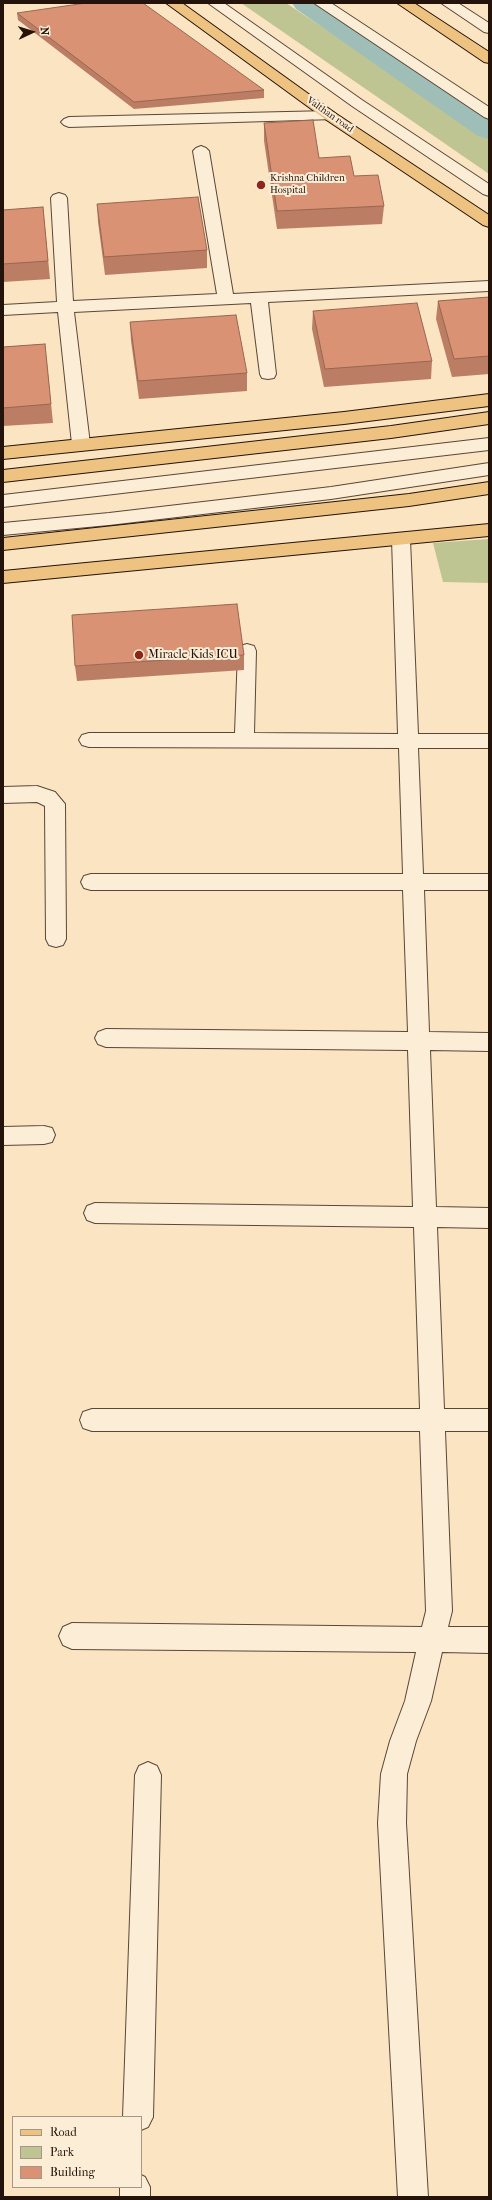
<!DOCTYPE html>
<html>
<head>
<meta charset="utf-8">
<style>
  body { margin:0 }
  #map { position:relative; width:492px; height:2200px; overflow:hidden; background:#fbe4c2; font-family:"IM FELL French Canon",serif }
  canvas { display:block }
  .frame { position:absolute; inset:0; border:4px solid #23130a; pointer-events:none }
  .legend { position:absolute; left:12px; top:2116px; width:130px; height:72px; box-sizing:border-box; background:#fcedd7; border:1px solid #a59685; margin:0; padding:5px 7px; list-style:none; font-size:12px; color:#23130a }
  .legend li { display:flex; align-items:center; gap:8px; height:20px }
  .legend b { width:20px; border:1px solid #a59685 }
  .north { position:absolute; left:12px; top:12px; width:40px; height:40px; -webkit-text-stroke:3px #fcedd7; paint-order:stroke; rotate:86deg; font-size:11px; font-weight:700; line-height:16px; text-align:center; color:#23130a }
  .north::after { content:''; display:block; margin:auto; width:14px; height:18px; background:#23130a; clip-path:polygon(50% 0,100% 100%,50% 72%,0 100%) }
</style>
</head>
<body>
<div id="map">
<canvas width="492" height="2200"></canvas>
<div class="frame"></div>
<ul class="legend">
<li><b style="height:5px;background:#eec281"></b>Road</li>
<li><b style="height:11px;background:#bfc493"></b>Park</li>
<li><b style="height:11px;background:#d99274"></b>Building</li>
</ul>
<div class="north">N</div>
</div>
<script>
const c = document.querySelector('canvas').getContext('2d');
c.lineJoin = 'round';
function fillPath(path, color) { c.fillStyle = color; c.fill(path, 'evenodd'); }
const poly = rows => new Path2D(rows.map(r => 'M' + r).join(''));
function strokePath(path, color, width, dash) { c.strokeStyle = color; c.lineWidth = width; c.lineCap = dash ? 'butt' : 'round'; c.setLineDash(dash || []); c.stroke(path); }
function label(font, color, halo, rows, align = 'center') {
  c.font = font + ' "IM FELL French Canon",serif'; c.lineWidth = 4; c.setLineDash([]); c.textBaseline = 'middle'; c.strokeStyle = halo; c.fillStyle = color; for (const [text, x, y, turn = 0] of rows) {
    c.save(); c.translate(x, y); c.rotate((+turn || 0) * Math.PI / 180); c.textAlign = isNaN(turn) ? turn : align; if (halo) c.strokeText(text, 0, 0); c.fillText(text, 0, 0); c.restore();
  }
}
fillPath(poly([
  [241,3,286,3,489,139,489,174],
  [489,539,489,583,443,582,433,543]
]), '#bfc493');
fillPath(poly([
  [292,3,327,3,489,114,489,139,478,136,296,9,292,3]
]), '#9fbeb7');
const minor = poly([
  [208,3,224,3,362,100,489,184,489,196,483,194,352,106,208,3],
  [314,3,331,3,489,107,489,119,484,117,314,3],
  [441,3,458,3,489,23,489,33,484,32,441,3],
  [330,111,335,113,338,116,335,119,69,127,64,125,61,122,64,119,69,117,330,111],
  [201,146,206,148,209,151,233,294,489,281,489,291,268,302,276,374,274,378,268,379,262,378,260,374,251,303,74,312,90,444,87,448,81,450,75,448,72,444,58,312,3,315,3,305,57,302,51,198,53,195,59,193,65,195,67,198,73,301,217,294,193,151,196,148,201,146],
  [489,438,489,450,3,507,3,495,489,438],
  [489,463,489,475,331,499,109,525,3,535,3,523,109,513,331,487,489,463],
  [401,533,407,535,410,539,418,734,489,734,489,748,418,748,423,874,489,874,489,890,424,890,429,1032,489,1033,489,1051,430,1050,436,1207,489,1208,489,1228,437,1227,444,1409,489,1409,489,1431,445,1431,452,1611,448,1627,489,1627,489,1653,442,1652,431,1701,416,1741,407,1774,406,1823,428,2197,398,2197,378,1823,381,1774,390,1741,405,1701,416,1652,72,1649,63,1645,59,1636,63,1627,72,1623,422,1627,426,1611,420,1431,92,1431,83,1428,80,1420,83,1412,92,1409,420,1409,414,1227,95,1223,87,1220,84,1213,87,1206,95,1203,413,1207,408,1050,106,1047,98,1044,95,1038,98,1032,106,1029,408,1032,403,890,91,890,84,888,81,882,84,876,91,874,403,874,399,748,89,747,82,745,79,740,82,735,89,733,235,733,238,651,240,646,247,644,254,646,256,651,254,733,398,734,392,539,395,535,401,533],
  [37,786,55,792,65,804,66,939,63,945,56,947,49,945,46,939,45,806,37,802,3,803,3,787,37,786],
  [44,1126,52,1128,55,1135,52,1142,44,1144,3,1145,3,1127,44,1126],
  [148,1762,157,1766,161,1775,153,2117,148,2127,141,2130,141,2117,123,2117,135,1775,139,1766,148,1762],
  [141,2175,145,2177,150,2187,150,2197,120,2197,120,2187,141,2187,141,2175]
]);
const major = poly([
  [166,3,182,3,335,113,489,215,489,227,483,225,325,119,166,3],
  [397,3,414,3,489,52,489,63,484,62,397,3],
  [489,394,489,406,344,424,3,459,3,447,344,412,489,394],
  [489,412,489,424,391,438,3,482,3,470,391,426,489,412],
  [489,482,489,494,409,506,3,550,3,538,409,494,489,482],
  [489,524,489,536,3,583,3,571,489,524]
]);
strokePath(minor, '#594738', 2);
strokePath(major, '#23130a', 2);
fillPath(minor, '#fcedd7');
fillPath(major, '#eec281');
fillPath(poly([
  [17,13,264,90,264,98,134,109,18,20],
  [264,123,319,158,354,176,384,206,382,224,277,229,264,141],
  [97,204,207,250,207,268,105,275,98,222],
  [43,207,50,279,3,282,3,210],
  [489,297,489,374,452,377,436,319,438,301],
  [313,311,432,361,431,379,324,387,312,329],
  [130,322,247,373,247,391,139,399,131,341],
  [45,344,53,423,3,426,3,347],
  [244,655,244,670,77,681,75,666]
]), '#bb7e64');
const building = poly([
  [86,3,143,3,264,90,134,102,17,13,86,3],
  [313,120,319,158,350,156,354,176,378,175,384,206,277,211,264,123,313,120],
  [198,197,207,250,104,257,97,204,198,197],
  [43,207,48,261,3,264,3,210,43,207],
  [489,297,489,356,454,359,438,301,489,297],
  [417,303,432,361,325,369,313,311,417,303],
  [236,315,247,373,138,381,130,322,236,315],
  [45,344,51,404,3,408,3,347,45,344],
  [237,604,244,655,75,666,72,615,237,604]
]);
fillPath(building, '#d99274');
strokePath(building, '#986651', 1);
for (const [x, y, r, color] of [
  [261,185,5,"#8f2418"],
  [139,655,5,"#8f2418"]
]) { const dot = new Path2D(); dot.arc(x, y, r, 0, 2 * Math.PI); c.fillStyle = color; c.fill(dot); strokePath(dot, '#fcedd7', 1.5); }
label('10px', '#23130a', '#fcedd7', [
  ["Valthan road",330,115,35]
]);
label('10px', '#23130a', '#fcedd7', [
  ["Krishna Children",270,179],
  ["Hospital",270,191]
], 'left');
label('12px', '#23130a', '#fcedd7', [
  ["Miracle Kids ICU",148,655]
], 'left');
</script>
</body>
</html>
